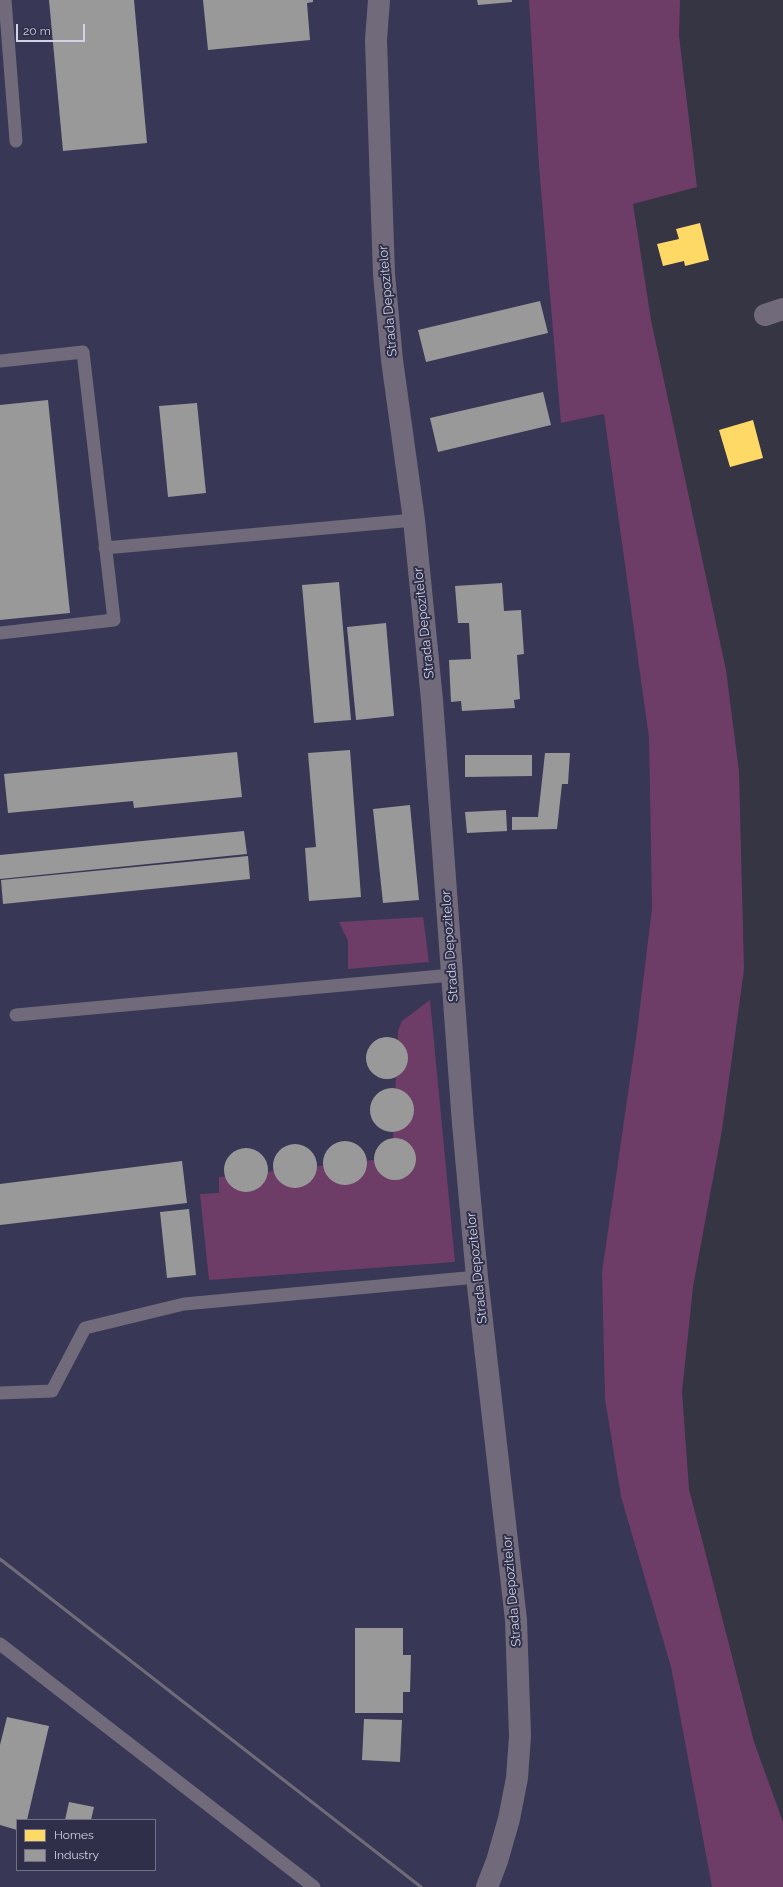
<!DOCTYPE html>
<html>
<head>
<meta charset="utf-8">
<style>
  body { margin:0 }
  #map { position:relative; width:783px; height:1887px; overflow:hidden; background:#353544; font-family:Raleway,sans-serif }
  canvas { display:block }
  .legend { position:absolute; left:16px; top:1819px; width:140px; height:52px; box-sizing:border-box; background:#2f2f4a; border:1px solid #707088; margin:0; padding:5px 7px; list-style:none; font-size:12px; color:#d2d2e4 }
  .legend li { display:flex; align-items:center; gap:8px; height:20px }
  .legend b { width:20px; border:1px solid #707088 }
  .scale { position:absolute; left:16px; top:24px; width:69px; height:18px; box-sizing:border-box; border:2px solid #d2d2e4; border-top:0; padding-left:5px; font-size:12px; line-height:14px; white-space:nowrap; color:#d2d2e4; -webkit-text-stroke:3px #2f2f4a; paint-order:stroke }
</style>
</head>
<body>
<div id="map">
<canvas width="783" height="1887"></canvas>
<ul class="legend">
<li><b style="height:11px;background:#ffd966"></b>Homes</li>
<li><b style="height:11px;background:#999"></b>Industry</li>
</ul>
<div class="scale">20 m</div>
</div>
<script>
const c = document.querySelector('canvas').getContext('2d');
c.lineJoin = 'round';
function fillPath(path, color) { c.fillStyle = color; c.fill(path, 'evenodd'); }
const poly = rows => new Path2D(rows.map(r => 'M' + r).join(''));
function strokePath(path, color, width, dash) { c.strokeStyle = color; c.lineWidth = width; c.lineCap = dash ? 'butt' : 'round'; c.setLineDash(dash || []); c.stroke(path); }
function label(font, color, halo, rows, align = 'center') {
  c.font = font + ' Raleway,sans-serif'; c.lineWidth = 4; c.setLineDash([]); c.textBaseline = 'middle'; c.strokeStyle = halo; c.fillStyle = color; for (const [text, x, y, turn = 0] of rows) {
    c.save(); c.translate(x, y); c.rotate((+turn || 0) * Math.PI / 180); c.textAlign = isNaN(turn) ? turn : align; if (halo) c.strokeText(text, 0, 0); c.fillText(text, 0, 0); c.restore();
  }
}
fillPath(poly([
  [0,0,529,0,539,167,562,423,604,414,649,738,652,908,637,1031,602,1272,605,1399,621,1497,671,1667,712,1887,0,1887],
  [17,1820,155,1820,155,1870,17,1870]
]), '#383756');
fillPath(poly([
  [529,0,680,0,679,36,697,187,633,204,651,320,726,670,739,772,744,970,722,1130,693,1287,682,1392,689,1489,754,1742,783,1822,783,1887,712,1887,671,1667,621,1497,605,1399,602,1272,637,1031,652,908,649,738,604,414,561,423,539,167],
  [423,917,429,962,348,969,348,941,339,922],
  [430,1000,455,1262,209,1280,200,1194,219,1193,219,1177,392,1158,398,1031,402,1021]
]), '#6d3d67');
fillPath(poly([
  [700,223,709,260,685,266,684,261,663,266,657,244,679,239,676,229],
  [753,420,763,458,730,467,719,430]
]), '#ffd966');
fillPath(poly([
  [49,0,134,0,147,143,63,151],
  [203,0,313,0,313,2,307,3,310,40,208,50],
  [477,0,512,0,512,2,478,5],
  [540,301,548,333,426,362,418,330],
  [543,392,551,425,438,452,430,418],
  [48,400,70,613,0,620,0,405],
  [197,403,206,493,168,497,159,406],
  [339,582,351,720,314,723,302,585],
  [502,583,504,611,521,610,524,654,517,655,520,699,514,700,515,708,462,711,461,701,451,702,449,660,471,659,469,623,458,623,455,586],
  [386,623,394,716,356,720,347,627],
  [350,750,361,897,309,901,305,848,316,847,308,753],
  [237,752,242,797,134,808,133,801,8,813,4,774],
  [545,753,570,753,568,784,562,784,557,829,512,830,512,817,538,817],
  [465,755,532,755,532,776,465,777],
  [410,805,419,900,383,903,373,809],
  [506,810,507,831,467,833,465,812],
  [244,831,247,854,0,879,0,855],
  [248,856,250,879,3,904,1,880],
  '366 1058a21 21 0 1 1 42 0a21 21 0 1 1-42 0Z',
  '370 1110a22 22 0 1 1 44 0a22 22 0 1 1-44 0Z',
  '374 1159a21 21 0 1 1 42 0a21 21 0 1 1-42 0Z',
  '323 1163a22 22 0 1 1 44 0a22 22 0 1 1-44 0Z',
  '273 1166a22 22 0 1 1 44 0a22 22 0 1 1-44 0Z',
  '224 1170a22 22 0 1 1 44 0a22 22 0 1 1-44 0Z',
  [182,1161,187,1203,0,1225,0,1184],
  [189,1209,196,1275,167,1278,160,1212],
  [355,1628,403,1628,403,1655,411,1655,410,1692,403,1692,403,1713,355,1713],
  [7,1717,49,1726,27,1820,17,1820,17,1830,0,1825,0,1745],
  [364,1719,402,1720,400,1762,362,1760],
  [69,1802,94,1807,91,1820,65,1820]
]), '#999');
strokePath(poly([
  [5,0,16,141],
  [0,361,83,352,114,620,0,633],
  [105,548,414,520],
  [16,1015,452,975],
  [0,1393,52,1391,85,1328,184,1304,477,1277],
  [0,1644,314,1887]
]), '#716a7a', 13);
strokePath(poly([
  [379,0,376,40,384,274,392,360,414,520,432,700,463,1124,477,1277,516,1620,520,1736,517,1778,509,1819,497,1861,487,1887],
  [765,315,783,309]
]), '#716a7a', 22);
strokePath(poly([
  [0,1559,421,1887]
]), '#6f6b78', 3);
label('13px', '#d2d2e4', '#2f2f4a', [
  ["Strada Depozitelor",388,301,-95],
  ["Strada Depozitelor",424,623,-96],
  ["Strada Depozitelor",450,946,-94],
  ["Strada Depozitelor",477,1268,-96],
  ["Strada Depozitelor",512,1591,-95]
]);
</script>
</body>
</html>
